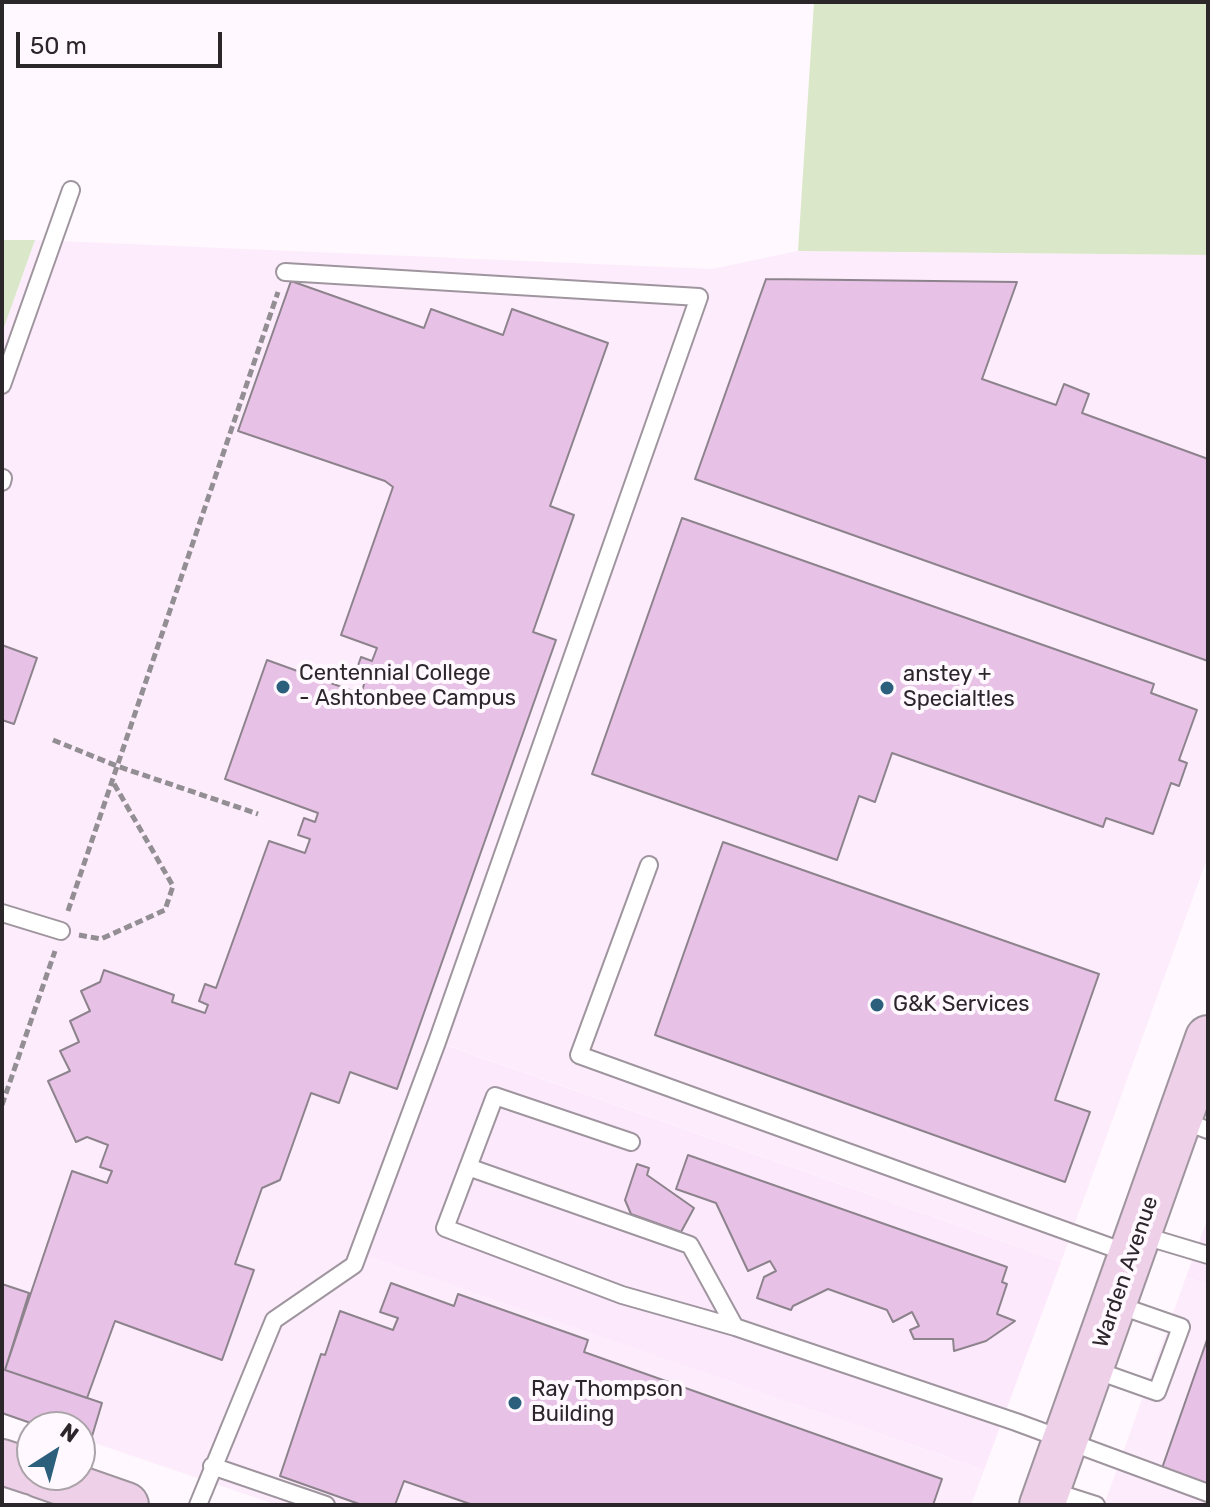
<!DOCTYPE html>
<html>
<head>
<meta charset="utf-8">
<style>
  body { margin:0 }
  #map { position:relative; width:1210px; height:1507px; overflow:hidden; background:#fff8fe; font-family:Rubik,sans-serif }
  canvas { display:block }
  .frame { position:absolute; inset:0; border:4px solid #2a262a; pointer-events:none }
  .north { position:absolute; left:16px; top:1411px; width:80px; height:80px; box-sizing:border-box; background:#fff8fe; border:2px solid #aaa4a9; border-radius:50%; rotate:36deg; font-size:22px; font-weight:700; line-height:32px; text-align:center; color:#2a262a }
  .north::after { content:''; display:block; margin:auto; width:28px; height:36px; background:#2b5f7c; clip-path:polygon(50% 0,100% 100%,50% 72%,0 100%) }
  .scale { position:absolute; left:16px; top:32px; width:206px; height:36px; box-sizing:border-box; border:4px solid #2a262a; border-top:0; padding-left:10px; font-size:24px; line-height:28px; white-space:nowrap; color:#2a262a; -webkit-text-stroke:6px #fff8fe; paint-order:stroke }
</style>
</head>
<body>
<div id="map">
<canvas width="1210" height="1507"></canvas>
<div class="frame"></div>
<div class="north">N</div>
<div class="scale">50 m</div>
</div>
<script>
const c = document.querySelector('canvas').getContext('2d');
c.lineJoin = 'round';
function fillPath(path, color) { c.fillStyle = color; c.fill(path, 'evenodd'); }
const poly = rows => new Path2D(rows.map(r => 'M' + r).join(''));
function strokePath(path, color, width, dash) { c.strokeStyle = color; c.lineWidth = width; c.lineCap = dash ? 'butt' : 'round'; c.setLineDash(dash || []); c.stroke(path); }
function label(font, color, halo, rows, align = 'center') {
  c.font = font + ' Rubik,sans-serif'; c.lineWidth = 8; c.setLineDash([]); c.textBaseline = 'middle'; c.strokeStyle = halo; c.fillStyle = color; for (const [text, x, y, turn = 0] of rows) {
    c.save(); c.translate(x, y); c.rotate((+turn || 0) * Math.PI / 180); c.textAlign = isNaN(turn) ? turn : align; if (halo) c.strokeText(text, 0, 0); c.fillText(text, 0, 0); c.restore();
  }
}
fillPath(poly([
  [437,1042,1061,1262,984,1470,362,1254],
  [1208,1217,1208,1284,1186,1277]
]), '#fceafc');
fillPath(poly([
  [35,240,712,269,798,251,1208,255,1208,856,1061,1262,438,1042,363,1254,984,1470,971,1505,277,1505,80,1438,80,1427,2,1411,2,333],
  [1186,1277,1208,1284,1208,1505,1104,1505]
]), '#fdedfc');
fillPath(poly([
  [814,2,1208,2,1208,255,798,251],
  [2,240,35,240,2,333]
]), '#dae8c9');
const building = poly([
  [766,279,1017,282,982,379,1056,405,1064,384,1089,394,1082,413,1208,459,1208,661,695,479,766,279],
  [291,281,424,328,431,309,503,335,512,309,608,343,550,506,574,515,533,632,556,640,397,1089,350,1072,339,1103,311,1093,280,1180,262,1188,235,1264,254,1270,222,1360,115,1321,87,1398,5,1370,72,1171,107,1183,112,1171,100,1167,108,1145,87,1137,76,1142,48,1081,70,1071,60,1051,79,1042,70,1021,90,1011,81,991,100,982,104,970,174,995,172,1002,205,1013,208,1005,199,1001,205,984,216,988,269,841,305,853,310,839,298,835,304,818,315,822,318,813,225,779,267,660,361,694,366,678,355,674,361,657,372,661,377,648,341,635,393,487,385,481,238,431,291,281],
  [682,518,1154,684,1151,693,1197,710,1179,760,1187,763,1179,786,1171,783,1153,834,1106,818,1103,827,892,753,875,802,859,796,837,860,592,774,682,518],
  [2,645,37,658,14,724,2,720,2,645],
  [723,842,1099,974,1055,1100,1090,1112,1065,1182,655,1035,723,842],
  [688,1155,1007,1267,1002,1282,1007,1284,997,1314,1015,1321,986,1341,954,1351,953,1339,914,1339,910,1330,919,1326,912,1312,893,1322,887,1310,828,1289,793,1306,791,1310,757,1298,764,1277,776,1271,770,1261,748,1271,716,1203,676,1189,688,1155],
  [637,1164,649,1168,647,1175,694,1208,681,1232,631,1214,625,1200,637,1164],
  [391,1283,454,1306,458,1294,588,1340,584,1352,942,1479,933,1505,473,1505,404,1481,395,1505,362,1505,280,1476,321,1354,325,1355,340,1311,393,1330,398,1318,380,1312,391,1283],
  [2,1284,29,1293,5,1370,102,1403,90,1443,80,1440,80,1427,42,1427,2,1413,2,1284],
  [1208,1337,1208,1488,1161,1471,1208,1337]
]);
fillPath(building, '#e8c2e6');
strokePath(building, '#8d838c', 2);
const lane = poly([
  [2,385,71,190],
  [2,482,3,478],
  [649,865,579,1055,1130,1254],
  [2,913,61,931],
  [1180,1120,1208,1130],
  [631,1142,495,1096,445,1228,622,1295,735,1327,1016,1422,1208,1493],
  [468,1167,690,1245,735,1327],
  [1141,1235,1208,1255],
  [1092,1369,1157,1392,1181,1327,1115,1304],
  [212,1466,326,1505],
  [1049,1490,1096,1505],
  [198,1505,274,1320,354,1265,437,1042,699,297,285,272]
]);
const secondary = poly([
  [2,1462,32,1472],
  [40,1475,126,1505],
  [1042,1505,1208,1038]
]);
strokePath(lane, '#9f959e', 20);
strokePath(secondary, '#9f959e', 48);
strokePath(poly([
  [53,740,117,766,258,814],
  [68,911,278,292],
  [79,935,101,939,165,910,173,886,113,782],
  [2,1105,55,951]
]), '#938e93', 5, [8, 4]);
strokePath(lane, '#fff', 16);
strokePath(secondary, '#eed0e8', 44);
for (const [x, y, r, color] of [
  [283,687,8,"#2b5f7c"],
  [887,688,8,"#2b5f7c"],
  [877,1005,8,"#2b5f7c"],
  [515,1403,8,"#2b5f7c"]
]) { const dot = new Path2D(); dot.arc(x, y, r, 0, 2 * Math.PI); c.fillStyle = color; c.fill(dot); strokePath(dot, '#fff8fe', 3); }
label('22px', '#2a262a', '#fff8fe', [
  ["Centennial College",299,674],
  ["- Ashtonbee Campus",299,699],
  ["anstey +",903,675],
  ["Specialt!es",903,700],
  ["G&K Services",893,1005],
  ["Ray Thompson",531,1390],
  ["Building",531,1415]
], 'left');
label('22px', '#2a262a', '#fff8fe', [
  ["Warden Avenue",1126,1272,-71]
]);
</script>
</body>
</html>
